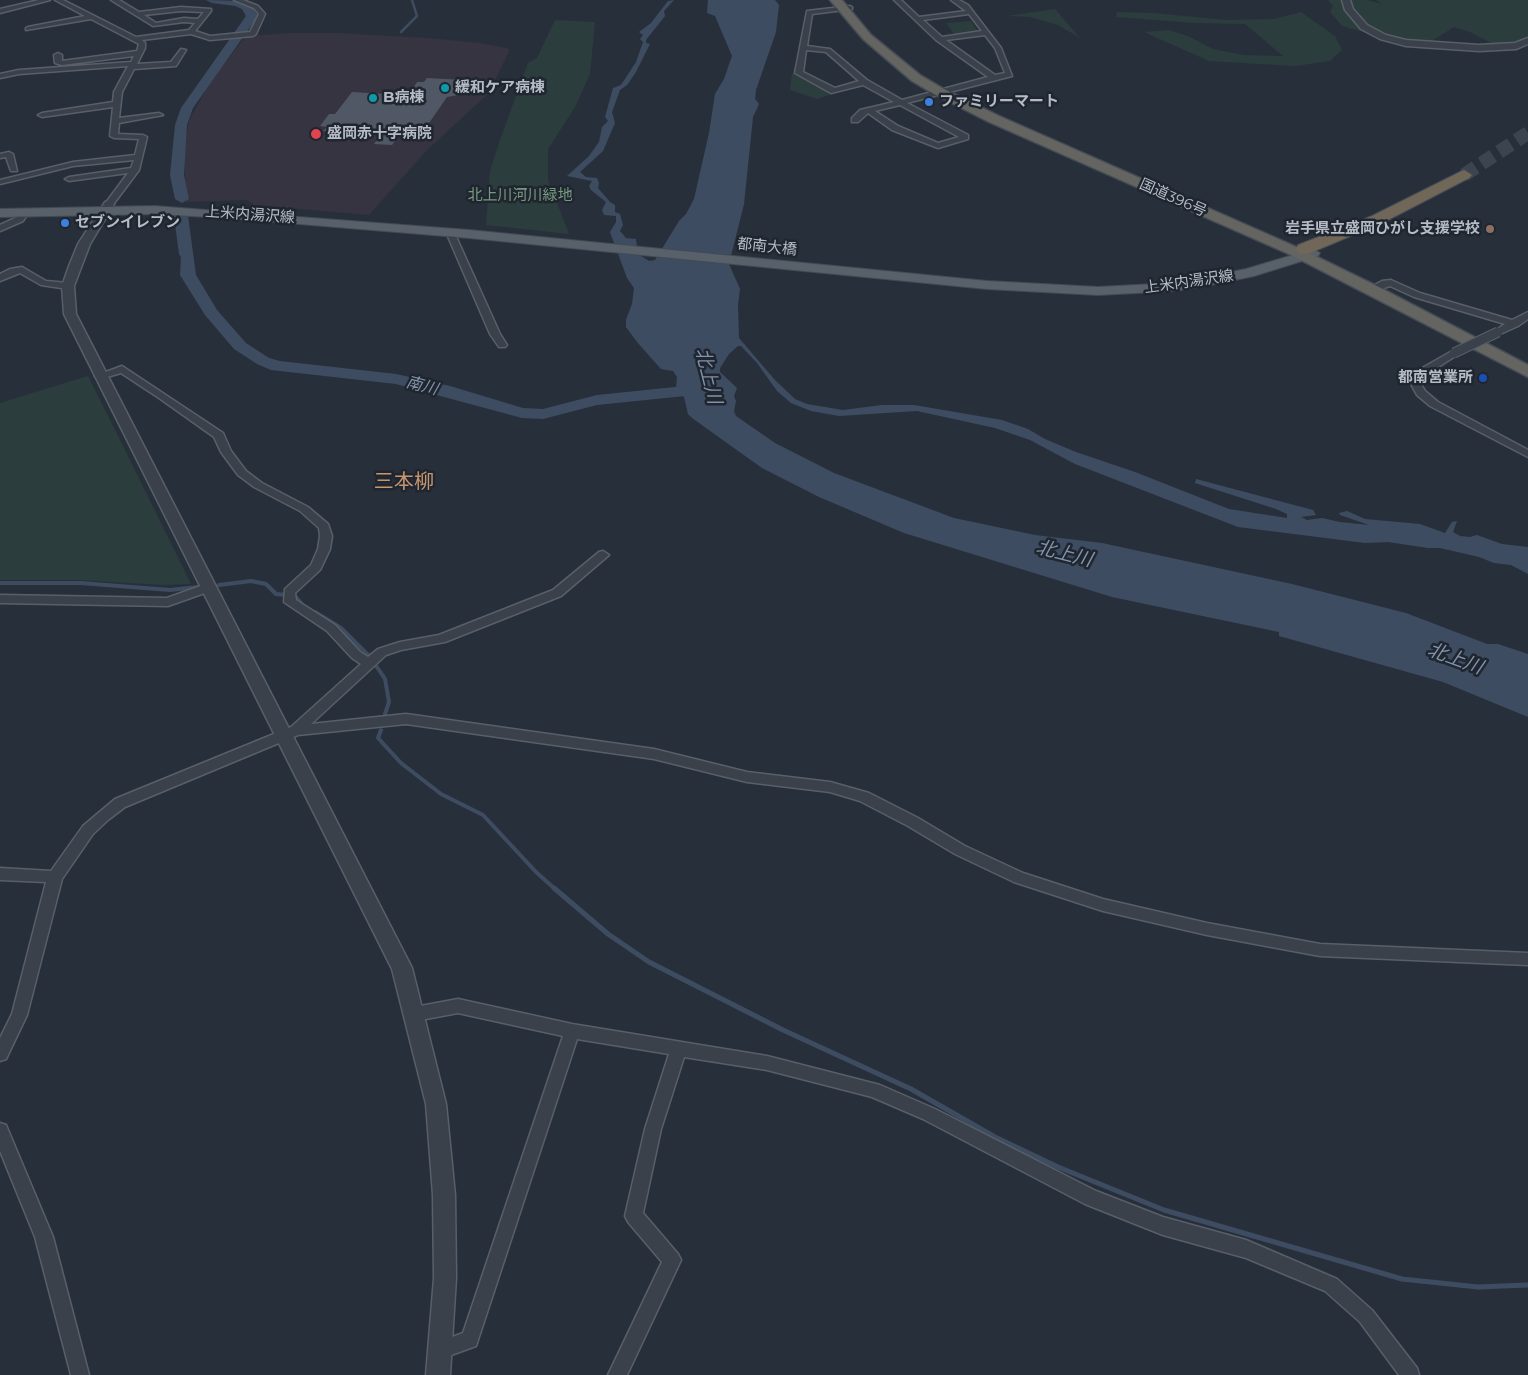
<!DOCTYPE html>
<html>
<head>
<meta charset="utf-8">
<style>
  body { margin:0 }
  canvas { display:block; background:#272f3a }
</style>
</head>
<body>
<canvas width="1528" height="1375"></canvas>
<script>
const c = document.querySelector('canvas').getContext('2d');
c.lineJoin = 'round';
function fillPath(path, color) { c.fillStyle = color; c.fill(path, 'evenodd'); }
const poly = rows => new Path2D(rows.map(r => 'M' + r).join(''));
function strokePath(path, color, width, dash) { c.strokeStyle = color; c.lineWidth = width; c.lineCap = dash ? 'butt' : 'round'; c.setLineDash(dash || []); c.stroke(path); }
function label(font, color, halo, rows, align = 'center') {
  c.font = font + ' Montserrat,"Noto Sans JP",sans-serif'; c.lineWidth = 5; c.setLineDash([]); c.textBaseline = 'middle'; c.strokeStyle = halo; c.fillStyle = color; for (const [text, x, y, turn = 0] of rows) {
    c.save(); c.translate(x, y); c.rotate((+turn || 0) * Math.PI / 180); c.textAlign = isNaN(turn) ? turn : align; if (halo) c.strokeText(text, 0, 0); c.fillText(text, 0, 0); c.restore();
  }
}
fillPath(poly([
  [289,33,339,33,428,38,480,43,510,49,489,93,427,150,369,215,254,205,247,200,186,202,184,147,189,121,210,82,246,36]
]), '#363440');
fillPath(poly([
  [1328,0,1367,0,1382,4,1376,0,1528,0,1528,44,1520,47,1495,45,1470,32,1454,27,1425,45,1368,33,1342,26,1330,12,1333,6],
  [1055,9,1080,38,1058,25,1030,17,1007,16],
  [1117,12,1154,13,1226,20,1274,19,1301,12,1335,36,1342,50,1330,61,1295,66,1209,61,1144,32,1169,30,1188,36,1213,49,1243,55,1283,56,1245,24,1193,23,1116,17],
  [555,20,595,22,590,74,575,107,548,149,548,180,569,234,486,225,490,171,500,140,528,63,537,58],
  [971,21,978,32,955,35,946,23],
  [792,73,832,94,817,99,790,90],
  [88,376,126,452,191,584,163,585,77,580,0,580,0,403]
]), '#2b3d3d');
fillPath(poly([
  [674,0,664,11,665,16,646,40,646,43,650,44,636,72,627,85,620,90,612,112,615,123,603,151,580,172,586,177,597,178,599,183,598,188,610,202,615,205,615,212,620,214,623,225,620,231,626,238,636,239,638,254,649,261,655,260,679,221,686,214,694,199,709,133,715,94,724,79,732,56,715,16,707,13,708,0,775,0,779,5,776,32,756,90,755,99,759,104,753,117,744,204,729,264,740,289,738,305,739,338,775,380,795,399,807,404,843,410,882,405,914,405,1002,420,1028,429,1045,439,1076,452,1135,472,1229,509,1287,518,1287,514,1276,509,1195,483,1196,479,1313,510,1316,515,1301,517,1307,520,1322,518,1340,522,1369,525,1340,515,1339,513,1347,511,1365,519,1420,524,1445,533,1452,522,1457,521,1453,532,1460,536,1470,537,1477,535,1502,544,1528,547,1528,574,1511,565,1494,563,1479,557,1440,548,1428,548,1388,542,1365,543,1238,527,1075,464,1030,440,995,428,917,411,839,416,811,411,791,403,777,391,757,363,741,346,738,346,729,354,720,368,720,372,737,388,734,396,736,401,734,411,736,416,775,443,834,473,954,518,1035,535,1102,543,1292,584,1406,613,1487,644,1498,644,1528,654,1528,717,1443,682,1279,636,1279,632,1112,597,904,533,819,497,762,468,692,418,688,414,684,397,676,388,677,377,673,371,661,369,637,342,626,327,626,320,632,304,634,288,627,278,610,232,616,222,616,216,604,215,602,210,606,202,591,190,589,186,592,181,567,176,589,156,599,142,602,127,608,121,605,117,613,88,621,85,636,62,643,42,640,39,643,35,639,32,651,23,668,1]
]), '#3e4c61');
strokePath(poly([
  [401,32,417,16,412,0]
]), '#3e4c61', 2.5);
strokePath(poly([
  [0,583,81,583,170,590,198,587],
  [219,585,251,581,266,584,276,594,295,596,301,603],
  [315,612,341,628,368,655],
  [377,667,385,679,389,702,385,714],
  [381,730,378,738,401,763,441,794,483,815,536,872,555,889]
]), '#3e4c61', 4);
strokePath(poly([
  [554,888,608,934,649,962,783,1030,911,1089,995,1137,1058,1167,1164,1210,1402,1279,1478,1287,1528,1285]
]), '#3e4c61', 5);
fillPath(poly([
  [206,0,242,1,250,5,258,16,193,108,187,125,184,175,189,199,182,203,175,199,170,175,175,125,181,108,246,16,242,9,235,6,212,3,206,0],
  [181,212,188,216,196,275,217,310,246,343,269,358,280,361,396,374,450,386,523,408,543,409,597,395,685,386,708,387,714,388,716,392,714,396,708,397,685,396,597,405,543,419,522,418,396,384,271,370,257,364,234,349,205,315,180,275,181,257,179,254,174,216,181,212]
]), '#3e4c61');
fillPath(poly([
  [427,78,463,80,462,82,471,84,465,94,447,97,425,129,429,129,423,138,398,137,392,145,374,144,381,135,323,131,327,127,320,126,329,114,335,114,352,92,402,95,406,90,412,90,417,82,424,82]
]), '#505865');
strokePath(poly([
  [1464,175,1528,133]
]), '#3c444f', 14, [14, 7]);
const minor = poly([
  [39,0,50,0,0,13,0,9,39,0],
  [55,0,63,0,136,37,189,30,195,23,184,22,153,26,111,0,119,0,139,12,181,7,211,9,211,11,195,31,210,36,250,32,259,14,254,8,234,0,243,0,258,6,265,14,256,34,253,36,210,40,191,34,142,40,145,43,145,48,137,64,171,62,181,49,186,50,176,66,134,69,122,92,119,118,159,113,163,115,119,123,118,134,143,135,147,137,139,170,112,206,105,204,128,173,69,181,65,179,69,177,131,168,134,160,73,166,0,184,0,180,73,162,135,155,139,139,114,138,110,136,113,107,42,117,38,115,42,113,113,102,114,92,128,66,19,74,0,78,0,74,19,70,131,62,134,56,62,65,55,63,54,55,58,53,62,55,62,61,137,51,139,44,91,19,26,30,26,28,28,27,85,16,55,0],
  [181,11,204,12,198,19,184,18,156,23,144,15,181,11],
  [894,0,901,0,919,17,966,11,951,0,959,0,968,5,1001,48,1012,76,907,103,968,135,968,139,938,148,892,130,868,113,858,122,852,122,852,118,860,110,894,102,863,85,831,93,795,73,807,11,850,6,852,7,852,9,812,14,807,46,830,49,867,80,902,100,988,77,936,40,894,0],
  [969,14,982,31,942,37,923,20,969,14],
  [985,35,995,48,1005,73,995,75,946,40,985,35],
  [806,50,826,52,859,81,835,88,803,72,806,50],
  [900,105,959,137,938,143,898,126,875,111,900,105],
  [9,152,13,154,17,171,11,171,6,157,0,158,0,154,9,152],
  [22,210,29,212,23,221,0,231,0,225,17,217,22,210],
  [447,230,454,232,500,334,507,345,505,347,499,347,490,334,446,232,447,230],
  [22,267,46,281,68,283,73,286,68,289,41,285,20,273,0,281,0,274,10,269,22,267],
  [1391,280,1420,293,1512,320,1528,312,1528,319,1518,326,1498,335,1493,332,1505,324,1414,297,1390,286,1372,292,1367,289,1382,281,1391,280],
  [1454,350,1459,353,1457,355,1421,378,1421,384,1425,391,1438,402,1528,450,1528,457,1430,406,1417,395,1411,384,1411,378,1417,371,1454,350],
  [122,366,223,433,231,451,246,471,262,483,308,507,328,524,332,536,330,549,320,570,295,593,296,600,335,625,360,652,368,657,378,649,400,642,439,635,553,590,599,552,603,551,609,555,561,596,445,642,401,650,386,655,311,724,406,714,654,749,747,772,830,782,869,793,918,818,965,846,1023,873,1103,899,1207,923,1320,944,1528,953,1528,965,1320,956,1207,935,1103,911,1014,882,955,854,908,826,860,801,830,792,747,782,654,759,406,724,298,735,125,807,108,820,93,834,62,879,27,1015,6,1059,0,1061,0,1038,12,1014,46,882,0,880,0,868,51,871,83,826,115,799,291,727,361,664,352,658,327,631,284,602,285,589,311,565,318,549,320,536,319,528,300,511,254,487,238,475,221,452,214,437,159,398,121,373,100,379,95,376,122,366],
  [209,583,213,584,215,587,213,590,168,606,0,603,0,595,167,598,209,583],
  [458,999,572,1024,767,1056,880,1085,935,1109,1096,1191,1163,1217,1246,1240,1337,1279,1372,1310,1417,1368,1419,1375,1399,1375,1360,1322,1325,1291,1246,1258,1163,1235,1085,1204,923,1119,872,1097,767,1070,684,1057,661,1129,643,1213,678,1254,681,1260,627,1375,608,1375,662,1262,628,1222,625,1216,645,1129,669,1054,577,1039,476,1346,440,1359,434,1356,431,1350,434,1344,463,1333,563,1036,458,1013,415,1021,410,1019,407,1014,410,1009,415,1007,458,999],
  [0,1123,6,1125,53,1237,89,1375,71,1375,35,1237,0,1151,0,1123]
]);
const tertiary = poly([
  [1342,0,1350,0,1353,9,1367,25,1386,35,1406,40,1479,45,1515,43,1528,38,1528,44,1516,49,1479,51,1406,46,1380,39,1361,29,1345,10,1342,0],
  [109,201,114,204,90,244,74,286,76,314,412,968,446,1104,455,1195,456,1278,450,1375,426,1375,434,1278,433,1195,426,1104,392,969,64,314,62,286,69,266,78,244,105,202,109,201]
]);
const primary = poly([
  [154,206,469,230,987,281,1098,287,1174,283,1246,269,1313,249,1320,253,1318,256,1254,276,1211,285,1174,291,1098,295,987,289,469,238,227,218,154,214,0,217,0,209,154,206]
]);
const trunk = poly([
  [830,0,842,0,871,35,920,75,942,88,999,116,1301,249,1377,286,1528,365,1528,377,1291,255,989,122,934,94,912,81,863,39,830,0]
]);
const motorway = poly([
  [1464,170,1472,175,1469,178,1384,222,1310,253,1304,254,1298,253,1296,249,1298,245,1372,216,1464,170]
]);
strokePath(minor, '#585f69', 3);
strokePath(tertiary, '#585f69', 3);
strokePath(primary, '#434a54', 2);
strokePath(trunk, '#454c56', 3);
strokePath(motorway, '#454c56', 2);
fillPath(minor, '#3a414b');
fillPath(tertiary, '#3a414b');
fillPath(primary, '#58606a');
fillPath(trunk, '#646461');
fillPath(motorway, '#706758');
const minorBridge = poly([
  [1454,353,1498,332]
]);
strokePath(minorBridge, '#585f69', 11, []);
strokePath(minorBridge, '#3a414b', 9);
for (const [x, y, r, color] of [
  [445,88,5,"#0f9aa8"],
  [373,98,5,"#0f9aa8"],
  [929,102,5,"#3f7fe0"],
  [316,134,6,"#e0444e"],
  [65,223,5,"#3f7fe0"],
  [1490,229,5,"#8d6e63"],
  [1483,378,5,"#1a4fb4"]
]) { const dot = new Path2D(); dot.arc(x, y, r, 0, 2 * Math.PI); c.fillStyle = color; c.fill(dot); strokePath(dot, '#1f2630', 2); }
label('bold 15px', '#b6bcc6', '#1f2630', [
  ["緩和ケア病棟",455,88],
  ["B病棟",383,98],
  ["ファミリーマート",939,102],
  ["盛岡赤十字病院",327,134],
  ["セブンイレブン",75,223],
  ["岩手県立盛岡ひがし支援学校",1480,229,"right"],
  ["都南営業所",1473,378,"right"]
], 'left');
label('15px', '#77997f', '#1f2630', [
  ["北上川河川緑地",520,196]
]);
label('15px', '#b6bcc6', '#1f2630', [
  ["国道396号",1173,198,24],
  ["上米内湯沢線",250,215,4],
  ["都南大橋",767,247,6],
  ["上米内湯沢線",1189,282,-8]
]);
label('italic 16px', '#8192aa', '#1f2630', [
  ["南川",422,386,15]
]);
label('italic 19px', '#8192aa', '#1f2630', [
  ["北上川",708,376,76],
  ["北上川",1064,554,14],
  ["北上川",1455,659,20]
]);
label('20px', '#c79670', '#1f2630', [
  ["三本柳",404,482]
]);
</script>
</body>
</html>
